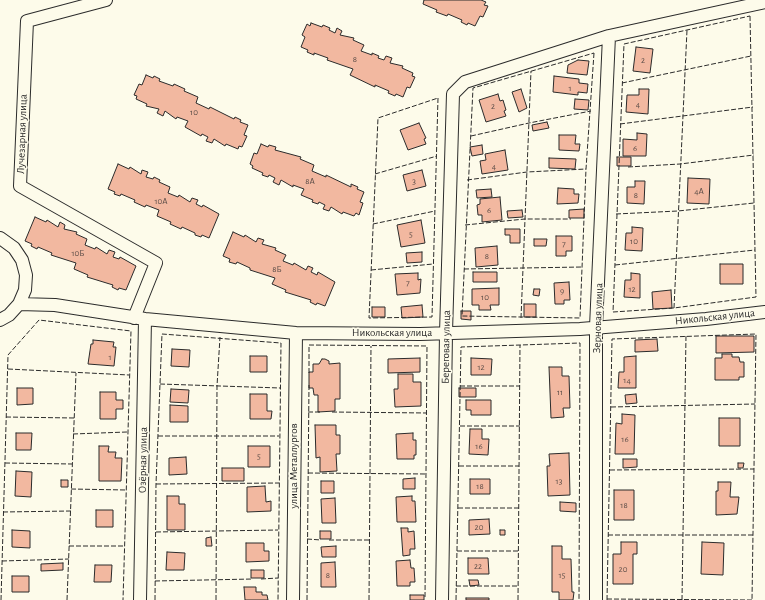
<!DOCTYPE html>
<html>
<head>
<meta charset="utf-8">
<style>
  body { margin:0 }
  canvas { display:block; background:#fdfbea }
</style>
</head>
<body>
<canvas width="765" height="600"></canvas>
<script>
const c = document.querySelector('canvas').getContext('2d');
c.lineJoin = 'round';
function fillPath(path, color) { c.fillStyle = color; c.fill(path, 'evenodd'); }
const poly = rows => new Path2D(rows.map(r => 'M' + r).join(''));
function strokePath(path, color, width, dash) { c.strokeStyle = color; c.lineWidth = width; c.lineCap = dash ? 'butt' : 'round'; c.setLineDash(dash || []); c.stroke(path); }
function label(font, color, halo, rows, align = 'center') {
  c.font = font + ' "Alegreya Sans",sans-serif'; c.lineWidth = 3; c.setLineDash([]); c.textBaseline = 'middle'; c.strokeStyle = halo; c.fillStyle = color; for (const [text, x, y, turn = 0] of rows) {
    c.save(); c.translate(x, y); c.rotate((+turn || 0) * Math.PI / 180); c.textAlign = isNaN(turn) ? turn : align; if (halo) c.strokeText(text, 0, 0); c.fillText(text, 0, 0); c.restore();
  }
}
const building = poly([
  [424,0,481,0,486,2,484,5,488,6,483,17,480,16,475,26,468,23,467,25,461,22,462,20,448,14,447,16,436,12,437,10,423,4,424,0],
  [311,23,322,27,323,25,330,28,329,30,335,33,337,28,342,31,340,35,354,38,353,40,364,45,361,51,372,55,372,53,379,56,378,58,384,60,386,56,392,58,390,63,403,66,402,68,413,73,412,76,415,77,410,88,407,87,403,97,396,94,395,96,388,93,389,91,375,85,375,87,350,75,353,69,327,60,328,58,314,53,314,55,307,52,308,50,301,47,305,37,302,35,307,24,310,26,311,23],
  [636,47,653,49,650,73,633,71,636,47],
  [578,60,589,61,587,75,567,73,568,65,578,60],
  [146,75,153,78,154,76,160,79,159,81,173,86,174,84,185,89,184,91,198,97,196,103,209,109,210,107,234,119,235,117,241,120,240,122,248,125,244,135,247,136,242,147,239,146,238,149,226,144,225,146,214,139,212,143,206,141,208,137,202,134,201,136,185,127,188,121,177,117,176,119,165,111,163,116,157,113,159,109,146,106,147,104,136,99,137,96,134,95,139,84,142,85,146,75],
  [554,76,579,79,579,83,588,84,587,93,578,92,578,95,553,92,554,76],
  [521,89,527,108,519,112,512,92,521,89],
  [639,89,649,89,648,114,626,112,627,95,639,95,639,89],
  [498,94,500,101,503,100,506,110,504,111,506,116,486,122,479,100,498,94],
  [575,99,589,100,588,110,574,109,575,99],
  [547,122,549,128,533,131,532,125,547,122],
  [419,123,426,138,424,139,426,144,408,150,400,130,419,123],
  [637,133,647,134,646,156,623,156,623,139,637,140,637,133],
  [559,135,576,135,575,144,580,144,579,151,559,150,559,135],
  [261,144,268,147,269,145,276,147,275,150,301,157,300,159,314,165,312,171,326,177,326,175,351,187,351,184,358,187,357,189,364,192,360,202,363,203,359,215,356,213,354,216,343,212,342,214,331,207,329,211,323,209,325,205,319,202,318,204,312,202,313,200,301,195,304,189,293,185,293,187,281,180,279,185,273,182,275,178,269,175,268,177,262,175,263,173,252,168,253,166,250,164,254,153,257,154,261,144],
  [482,145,483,154,472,156,470,147,482,145],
  [505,150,508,170,482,174,480,161,486,160,485,154,505,150],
  [617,157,631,157,631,166,617,166,617,157],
  [549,158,576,159,575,169,549,168,549,158],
  [118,164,129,169,130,167,141,174,142,170,148,172,146,177,153,179,154,177,160,180,159,182,170,187,168,193,178,197,179,195,190,202,192,198,198,200,196,204,202,207,203,205,219,214,209,238,202,235,201,237,195,235,195,233,182,227,181,229,170,224,171,222,157,216,159,210,146,205,145,207,134,202,135,200,121,194,120,196,114,194,115,192,108,189,118,164],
  [422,170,426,186,407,191,403,175,422,170],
  [688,178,710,179,709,204,687,203,688,178],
  [635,181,645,181,644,204,627,203,627,187,635,187,635,181],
  [558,188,574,189,574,194,579,194,578,203,557,204,558,188],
  [491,189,492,197,477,198,476,190,491,189],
  [500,197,502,220,482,222,482,215,478,215,477,205,480,204,480,199,500,197],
  [584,209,584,218,569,218,569,210,584,209],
  [522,210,523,217,508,218,507,211,522,210],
  [35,217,46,222,47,220,58,227,60,222,65,225,64,229,77,232,76,234,87,239,85,245,95,249,96,247,107,254,109,250,115,252,113,257,119,259,120,257,136,266,126,290,119,288,118,290,112,287,113,285,87,277,88,275,74,269,76,263,51,255,52,253,38,247,37,249,31,246,32,244,25,241,35,217],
  [421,220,425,243,401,247,397,225,421,220],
  [632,227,643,228,642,251,625,250,626,233,632,233,632,227],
  [505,229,520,229,520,243,510,243,510,235,505,235,505,229],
  [233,232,244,237,245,235,256,242,258,238,264,240,262,244,276,248,275,250,286,255,283,261,293,265,294,263,306,270,308,266,313,268,311,272,317,275,318,272,335,282,325,306,317,303,316,305,310,302,311,300,285,292,286,290,272,284,275,278,250,270,250,268,237,262,236,264,229,262,230,259,223,256,233,232],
  [556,236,572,236,572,251,566,251,566,256,556,256,556,236],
  [534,239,547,239,546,246,534,246,534,239],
  [497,246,498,265,476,267,475,248,497,246],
  [422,252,422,262,407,263,406,253,422,252],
  [720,264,743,264,743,284,720,284,720,264],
  [473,272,497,272,497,282,473,282,473,272],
  [418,273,418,280,421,279,420,293,397,295,395,274,418,273],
  [631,273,640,274,640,298,624,297,625,280,631,280,631,273],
  [569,282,570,300,564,300,564,304,555,304,554,283,569,282],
  [499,288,499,305,490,305,491,310,479,310,479,305,472,305,472,289,499,288],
  [534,289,540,289,539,296,533,295,534,289],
  [671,290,672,308,653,309,652,292,671,290],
  [524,304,536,304,536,317,524,317,524,304],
  [422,305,423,317,402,318,401,307,422,305],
  [372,307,385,307,385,317,372,317,372,307],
  [461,311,471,311,471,320,461,319,461,311],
  [716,336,754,336,754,352,716,353,716,336],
  [657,339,658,351,635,352,635,340,657,339],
  [93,340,114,342,113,347,116,347,114,366,88,364,91,344,93,344,93,340],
  [172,349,190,350,189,367,171,366,172,349],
  [722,354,732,354,732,357,739,357,740,362,744,362,744,377,739,377,739,380,715,380,715,358,722,358,722,354],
  [250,356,267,356,267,372,250,372,250,356],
  [636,356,636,388,618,388,619,372,624,372,624,357,636,356],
  [420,358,420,372,388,373,388,359,420,358],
  [471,358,492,359,491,375,471,375,471,358],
  [322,359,325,359,329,361,329,364,340,363,340,399,335,399,335,411,318,412,318,395,314,395,313,388,309,388,309,372,313,372,313,364,319,364,322,359],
  [549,367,562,367,562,376,569,376,570,408,563,408,564,417,551,418,549,367],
  [398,374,413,374,413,382,421,382,421,406,395,407,394,389,398,389,398,374],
  [17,388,33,388,33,404,17,405,17,388],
  [459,388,476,388,476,397,459,397,459,388],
  [171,389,189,390,188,403,170,402,171,389],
  [100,392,116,392,116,400,123,400,123,409,116,409,116,419,100,419,100,392],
  [250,394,267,394,267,411,272,411,271,419,250,419,250,394],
  [636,394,637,403,626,404,625,395,636,394],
  [466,400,491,400,491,415,471,415,471,410,466,410,466,400],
  [170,405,188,406,188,422,170,422,170,405],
  [622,414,635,415,634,454,615,454,616,423,622,424,622,414],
  [719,418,740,418,740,446,719,446,719,418],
  [315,425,336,425,336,435,340,435,340,454,336,454,337,471,320,472,320,457,316,458,315,425],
  [470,429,482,429,482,439,489,439,488,455,469,454,470,429],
  [16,433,32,433,31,450,16,450,16,433],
  [413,433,413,440,416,440,416,455,414,455,414,459,397,459,396,434,413,433],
  [99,446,109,446,108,452,116,452,115,458,122,458,121,481,99,481,99,446],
  [248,446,270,446,270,467,248,467,248,446],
  [569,453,570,495,548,496,547,466,550,466,549,454,569,453],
  [186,457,187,474,169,475,169,458,186,457],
  [623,459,637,459,637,467,623,468,623,459],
  [738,463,744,463,743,468,738,468,738,463],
  [222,468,244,468,244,481,222,481,222,468],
  [16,471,32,472,31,497,15,496,16,471],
  [415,478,415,489,403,489,403,479,415,478],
  [470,479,490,479,490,494,470,494,470,479],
  [61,480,68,480,68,487,61,487,61,480],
  [321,481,334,481,334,493,321,493,321,481],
  [718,482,731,482,730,497,739,497,737,514,716,515,716,491,718,491,718,482],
  [265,486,266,502,271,501,271,511,247,512,247,487,265,486],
  [614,490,634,490,634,520,614,520,614,490],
  [167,496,179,496,179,504,185,504,185,530,167,530,167,496],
  [412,496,412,501,415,501,416,522,397,522,396,497,412,496],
  [335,498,336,523,322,523,321,499,335,498],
  [560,502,576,503,576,512,560,511,560,502],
  [96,510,113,510,113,527,96,527,96,510],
  [489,519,490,534,469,535,469,520,489,519],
  [401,528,408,528,408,532,414,531,415,549,410,549,410,555,403,556,401,528],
  [12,530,30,531,30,548,12,547,12,530],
  [500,530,505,530,505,535,500,535,500,530],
  [320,531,331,531,331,539,320,539,320,531],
  [211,537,212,546,206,546,206,538,211,537],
  [621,542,637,542,637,554,633,554,633,584,613,584,613,554,621,554,621,542],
  [702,542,724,543,723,575,701,574,702,542],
  [246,543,264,543,264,551,269,551,269,561,246,562,246,543],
  [336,546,336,557,322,557,321,547,336,546],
  [552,546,562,546,562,559,571,559,572,592,574,592,573,600,559,600,559,592,552,592,552,546],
  [167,552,185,553,184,570,166,570,167,552],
  [468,558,488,558,489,574,468,574,468,558],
  [410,560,411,568,414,568,415,582,410,582,410,586,397,586,396,561,410,560],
  [335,562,336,587,321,587,321,563,335,562],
  [63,563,63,570,41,571,41,564,63,563],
  [95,565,112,565,111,582,94,582,95,565],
  [251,570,264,570,264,578,251,578,251,570],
  [12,576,29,576,29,592,12,592,12,576],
  [469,580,478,580,479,585,470,586,469,580],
  [244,587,256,587,256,592,262,592,262,595,267,595,268,600,245,600,244,587],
  [410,595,424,595,424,600,410,600,410,595],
  [466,598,489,598,489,600,466,600,466,598]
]);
fillPath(building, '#f2b8a0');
strokePath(building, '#2b2b2b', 1);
const minor = poly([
  [106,0,27,21,20,186,156,263,134,318],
  [0,238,14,248,22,260,26,275,25,290,19,304,9,315,0,320],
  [19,304,55,305,145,319,296,333,420,334,580,329,706,319,765,312],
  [140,600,145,319],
  [293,600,296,333],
  [442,600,446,333,453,94,465,82,609,36,765,2],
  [596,600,596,327,609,36]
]);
strokePath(minor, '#2b2b2b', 14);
strokePath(minor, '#fdfbea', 12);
strokePath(poly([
  [750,16,756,297,674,308,613,312,624,44,750,16],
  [594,53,586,169,580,318,462,316,473,88,594,53],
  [622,83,751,56],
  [438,98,432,317,369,318,378,118,438,98],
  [620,124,753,107],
  [471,136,529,123,591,111],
  [628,167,680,164,754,155],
  [375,174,437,156],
  [467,180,527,172,586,169],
  [616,214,678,211,754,203],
  [373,224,435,211],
  [465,225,525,219,571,219],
  [615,265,755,250],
  [464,269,582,267],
  [371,270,433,264],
  [674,308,687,30],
  [521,318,531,71],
  [8,369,129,375],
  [309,373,309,345,427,346,425,598],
  [160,384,280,388],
  [460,386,520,386],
  [611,407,755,404],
  [308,412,320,412],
  [332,412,427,413],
  [6,417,74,418],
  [460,426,520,426],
  [73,434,127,432],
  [158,436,279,436],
  [5,463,72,464],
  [459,466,519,466],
  [610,470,754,469],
  [308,473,426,474],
  [156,484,279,483],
  [71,489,126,490],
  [458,508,519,508],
  [3,512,71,511],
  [156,532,278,530],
  [608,535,753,535],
  [307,539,321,540],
  [329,540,369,540],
  [69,546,124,546],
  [457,551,518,551],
  [2,561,69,559],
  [261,579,278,578],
  [155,581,253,579],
  [456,586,518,586],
  [607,599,752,600],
  [1,600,8,355,39,320,131,331,123,600],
  [67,600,76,373],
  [155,600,156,484,162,334,281,343,278,600],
  [216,600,217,386,220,337],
  [307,600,309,385],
  [369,600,371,346],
  [456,600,461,347,580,343,579,600],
  [518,600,520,345],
  [607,600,612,339,756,334,752,600],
  [682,600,686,335]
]), '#2b2b2b', 1, [5, 2]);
label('9px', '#5d4e48', null, [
  ["8",355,59],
  ["2",643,60],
  ["1",570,88],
  ["4",638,104],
  ["2",493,106],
  ["10",194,112],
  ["6",635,148],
  ["4",494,166],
  ["8А",310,181],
  ["3",414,181],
  ["4А",699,191],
  ["8",636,195],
  ["10А",161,201],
  ["6",489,210],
  ["5",411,234],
  ["10",634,241],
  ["7",564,244],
  ["10Б",78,253],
  ["8",487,256],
  ["8Б",277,269],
  ["7",408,283],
  ["12",632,289],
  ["9",562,291],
  ["10",485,297],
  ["1",110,357],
  ["12",481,367],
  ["14",627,380],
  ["11",560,392],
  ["16",625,439],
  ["16",479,446],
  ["5",259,456],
  ["13",559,481],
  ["18",480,486],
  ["18",624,505],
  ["20",479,527],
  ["22",478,566],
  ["20",623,569],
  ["8",328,575],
  ["15",562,575]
]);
label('11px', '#2b2b2b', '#fdfbea', [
  ["Лучезарная улица",22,134,-88],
  ["Никольская улица",715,317,-6],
  ["Зерновая улица",598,318,-88],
  ["Никольская улица",392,333],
  ["Береговая улица",446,347,-89],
  ["Озёрная улица",143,460,-89],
  ["улица Металлургов",294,466,-90]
]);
</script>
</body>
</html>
